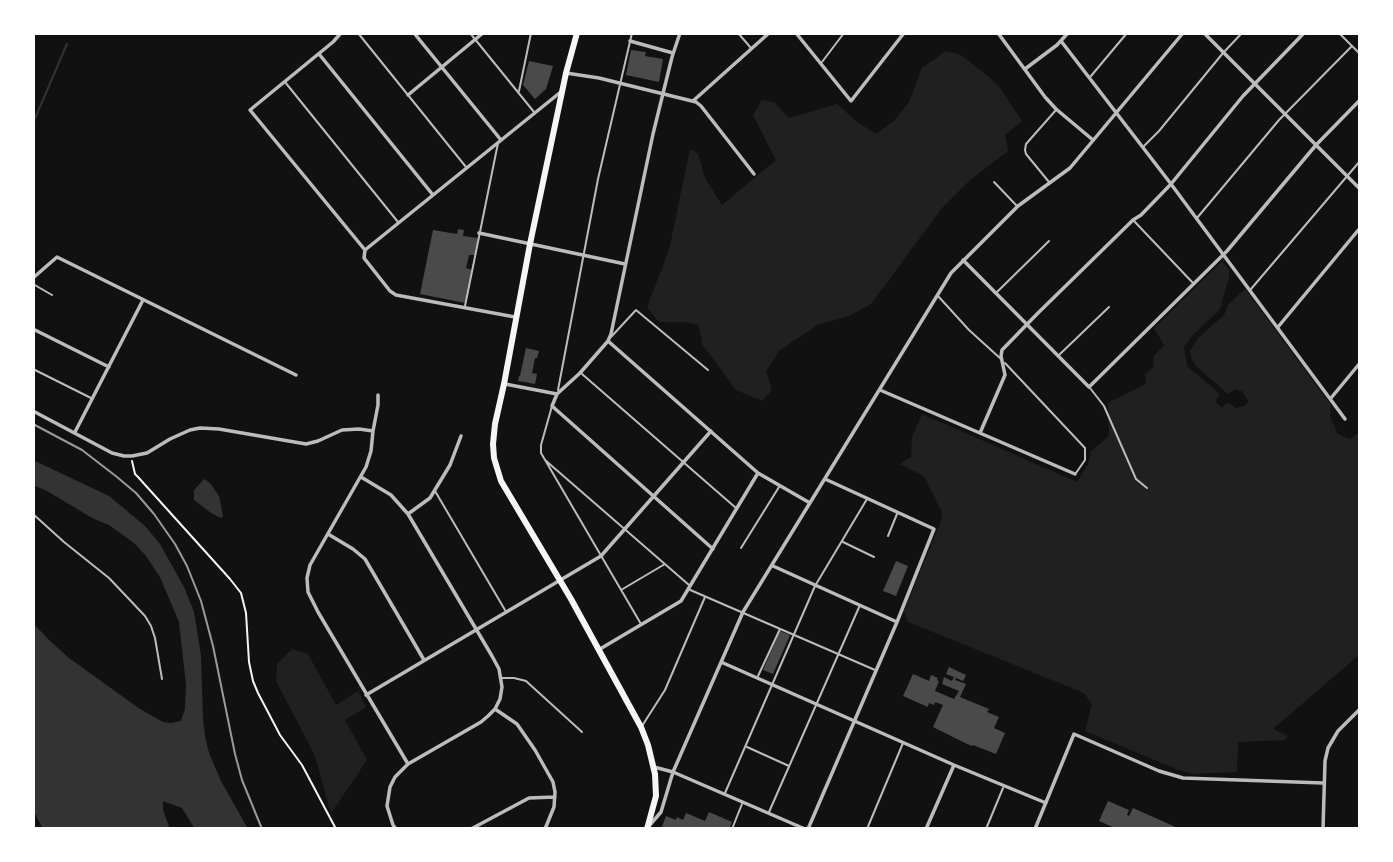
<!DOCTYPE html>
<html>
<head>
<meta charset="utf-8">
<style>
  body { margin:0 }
  #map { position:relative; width:1393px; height:862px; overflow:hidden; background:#111; font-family:Karla,sans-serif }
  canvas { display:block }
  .frame { position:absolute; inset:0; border:35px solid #fff; pointer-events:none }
</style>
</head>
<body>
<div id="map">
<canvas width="1393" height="862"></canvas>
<div class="frame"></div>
</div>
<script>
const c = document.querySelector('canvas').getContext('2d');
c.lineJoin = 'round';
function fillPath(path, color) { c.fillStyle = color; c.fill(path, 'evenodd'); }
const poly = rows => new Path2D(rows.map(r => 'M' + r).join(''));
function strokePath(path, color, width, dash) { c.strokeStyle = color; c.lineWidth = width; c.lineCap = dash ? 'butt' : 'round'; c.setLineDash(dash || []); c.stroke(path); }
fillPath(poly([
  [946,51,961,55,989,77,1000,88,1022,121,1005,135,1008,151,969,181,942,208,871,304,849,316,819,324,780,350,766,371,772,390,762,401,736,390,702,344,699,325,685,322,659,322,647,307,669,250,690,149,698,154,705,178,722,205,776,160,753,115,762,100,774,102,789,118,837,104,856,121,876,134,895,120,909,102,922,68],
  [1222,261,1229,270,1229,277,1220,309,1193,335,1184,347,1187,366,1220,394,1215,401,1222,408,1227,402,1236,408,1246,405,1248,401,1242,391,1235,390,1228,394,1196,366,1191,357,1190,351,1198,338,1224,315,1228,305,1245,289,1331,405,1330,416,1338,434,1350,439,1360,431,1360,654,1273,729,1288,736,1285,740,1238,742,1237,772,1192,774,1176,769,1085,731,1092,704,1084,693,908,622,904,611,941,521,942,512,924,476,900,464,911,457,912,437,922,414,1077,482,1088,464,1091,451,1109,436,1108,403,1146,384,1145,374,1153,367,1154,356,1164,345,1154,328],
  [292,649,308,654,336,705,358,691,366,707,345,720,367,760,332,812,329,807,315,756,276,681,277,664]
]), '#202020');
fillPath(poly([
  [33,460,109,496,145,526,160,544,184,587,194,612,201,655,203,718,205,736,209,753,221,781,248,829,195,829,182,808,163,801,163,810,170,829,43,829,33,810,33,623,50,641,69,658,140,709,163,722,171,723,181,721,185,709,186,685,179,622,160,577,146,556,134,543,109,525,94,519,47,491,33,485],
  [204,479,210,483,219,496,223,516,221,518,211,513,194,500,194,490]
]), '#333');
strokePath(poly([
  [33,123,67,44]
]), '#333', 2);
fillPath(poly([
  [631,50,646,52,645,56,663,59,659,82,626,75],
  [529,61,553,66,546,89,535,99,523,85],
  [458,229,464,230,463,236,478,238,475,255,469,255,466,268,472,270,465,303,420,294,433,230,457,234],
  [526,348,539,351,537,358,535,358,532,373,537,374,535,384,518,381,519,376,520,376],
  [896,561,908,566,896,596,883,591],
  [780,631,790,635,773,674,763,670],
  [949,667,966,675,963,681,956,678,955,680,966,684,960,697,989,709,987,712,999,717,994,728,1005,733,996,754,973,745,973,746,967,744,933,727,943,705,935,702,934,705,929,703,928,707,903,696,913,674,929,681,931,675,938,678,937,680,939,681,935,691,954,699,959,691,942,684,944,677,952,681,954,677,946,674],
  [1108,801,1129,810,1127,815,1129,816,1133,808,1180,829,1117,829,1099,821],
  [709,812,732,822,729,829,661,829,666,816,676,820,677,817,683,820,686,813,705,821]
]), '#4a4a4a');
strokePath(poly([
  [132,461,135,474,138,477,230,579,241,593,246,613,249,662,253,681,258,693,280,735,302,765,336,829]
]), '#f5f5f5', 2);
strokePath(poly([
  [358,33,466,167],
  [470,33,534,112],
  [738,33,751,48],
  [1339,33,1360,54],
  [822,62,844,33],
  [1091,76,1127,33],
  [285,82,398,222],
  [519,91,531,33],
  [1144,146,1159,131,1223,53,1242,33],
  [994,182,1017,206],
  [1049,182,1026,154,1025,150,1026,144,1056,110],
  [1197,218,1279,120,1352,46],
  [1134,221,1193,283],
  [33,284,52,295],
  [1251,289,1360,161],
  [997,292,1049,241],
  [938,296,969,330,1001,359],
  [465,306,498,143],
  [611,337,636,310,708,370],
  [1059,355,1109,307],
  [1005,363,1085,448,1085,460,1076,473],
  [33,369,91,398],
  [582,374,736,508],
  [1090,388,1104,406,1136,479,1147,488],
  [558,390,598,179,632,33],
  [552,406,541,445,541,453,641,624],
  [545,460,689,585],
  [435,491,505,610],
  [33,514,64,542,109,578,145,616,151,626,155,638,162,679],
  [888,536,897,514],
  [843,542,874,557],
  [741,548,779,487],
  [688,589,875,670],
  [621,590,665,564],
  [758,676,780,629],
  [502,678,514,678,526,681,582,732],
  [642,726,665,690,705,597],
  [747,747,789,766],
  [725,793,815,586,867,499],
  [769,812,860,605],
  [732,829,742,804],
  [867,829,903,743],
  [986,829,1003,788]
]), '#bcbcbc', 2);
strokePath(poly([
  [341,33,333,42,250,110,365,250,364,258,390,291,396,295,515,317],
  [414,33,501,140],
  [680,33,672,57,653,134,611,334,608,341,580,373,557,394,552,406,713,549],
  [796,33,851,101,904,33],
  [998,33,1045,97,1056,109,1093,140],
  [1204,33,1360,189],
  [630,41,673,53],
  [1061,41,1171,184,1345,419],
  [319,54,433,195],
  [1025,69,1057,45,1068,33],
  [566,73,599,78,696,102,701,106,754,174],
  [408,95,483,33],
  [693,101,769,33],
  [479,233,625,264],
  [365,250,562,91],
  [963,260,1089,387,1227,251,1316,145,1360,100],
  [33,278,57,257,296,375],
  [1278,327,1360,228],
  [33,329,109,367],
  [608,341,758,473,810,503],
  [505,384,557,394],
  [880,390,1075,474],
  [378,395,378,405,373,431,371,451,366,467,310,565,307,578,308,592,318,612,408,764],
  [1331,398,1360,363],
  [33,411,112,453,124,456,132,456,147,453,170,439,190,430,200,428,219,429,306,444,318,441,342,430,359,429,373,431],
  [75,432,143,300],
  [980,433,1005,375,1001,356,1002,350,1037,314,1133,220,1141,215,1171,184,1243,96,1304,33],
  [361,477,391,495,408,514,492,656,499,669,502,687,500,699,495,709,488,716,481,722,408,764,395,777,390,787,387,806,393,825,396,829],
  [408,514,430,498,450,465,461,436],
  [328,534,353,549,365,559,424,660],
  [773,566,897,622],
  [600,649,681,601,758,473],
  [721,662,954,765,1046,803],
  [366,695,601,556,711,431],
  [495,709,517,724,535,750,553,782,555,792,554,807,545,829],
  [654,767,673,772,805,829],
  [649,826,661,812,673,772,743,612,951,273,1018,206,1070,168,1183,33],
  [471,829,529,798,555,797],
  [808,829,897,622,934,529,825,479],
  [926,829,954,765],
  [1035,829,1074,734,1159,771,1183,778,1323,783],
  [1323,829,1325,761,1328,748,1338,731,1360,709]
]), '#bcbcbc', 3.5);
strokePath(poly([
  [577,33,566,73,530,244,504,384,495,424,493,444,494,458,501,481,571,599,641,727,648,745,655,774,656,796,647,829]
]), '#f5f5f5', 6);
strokePath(poly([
  [33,424,82,450,117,477,136,493,154,514,175,544,187,566,201,601,213,646,235,754,242,780,262,829]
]), '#9a9a9a', 2);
</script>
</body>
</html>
